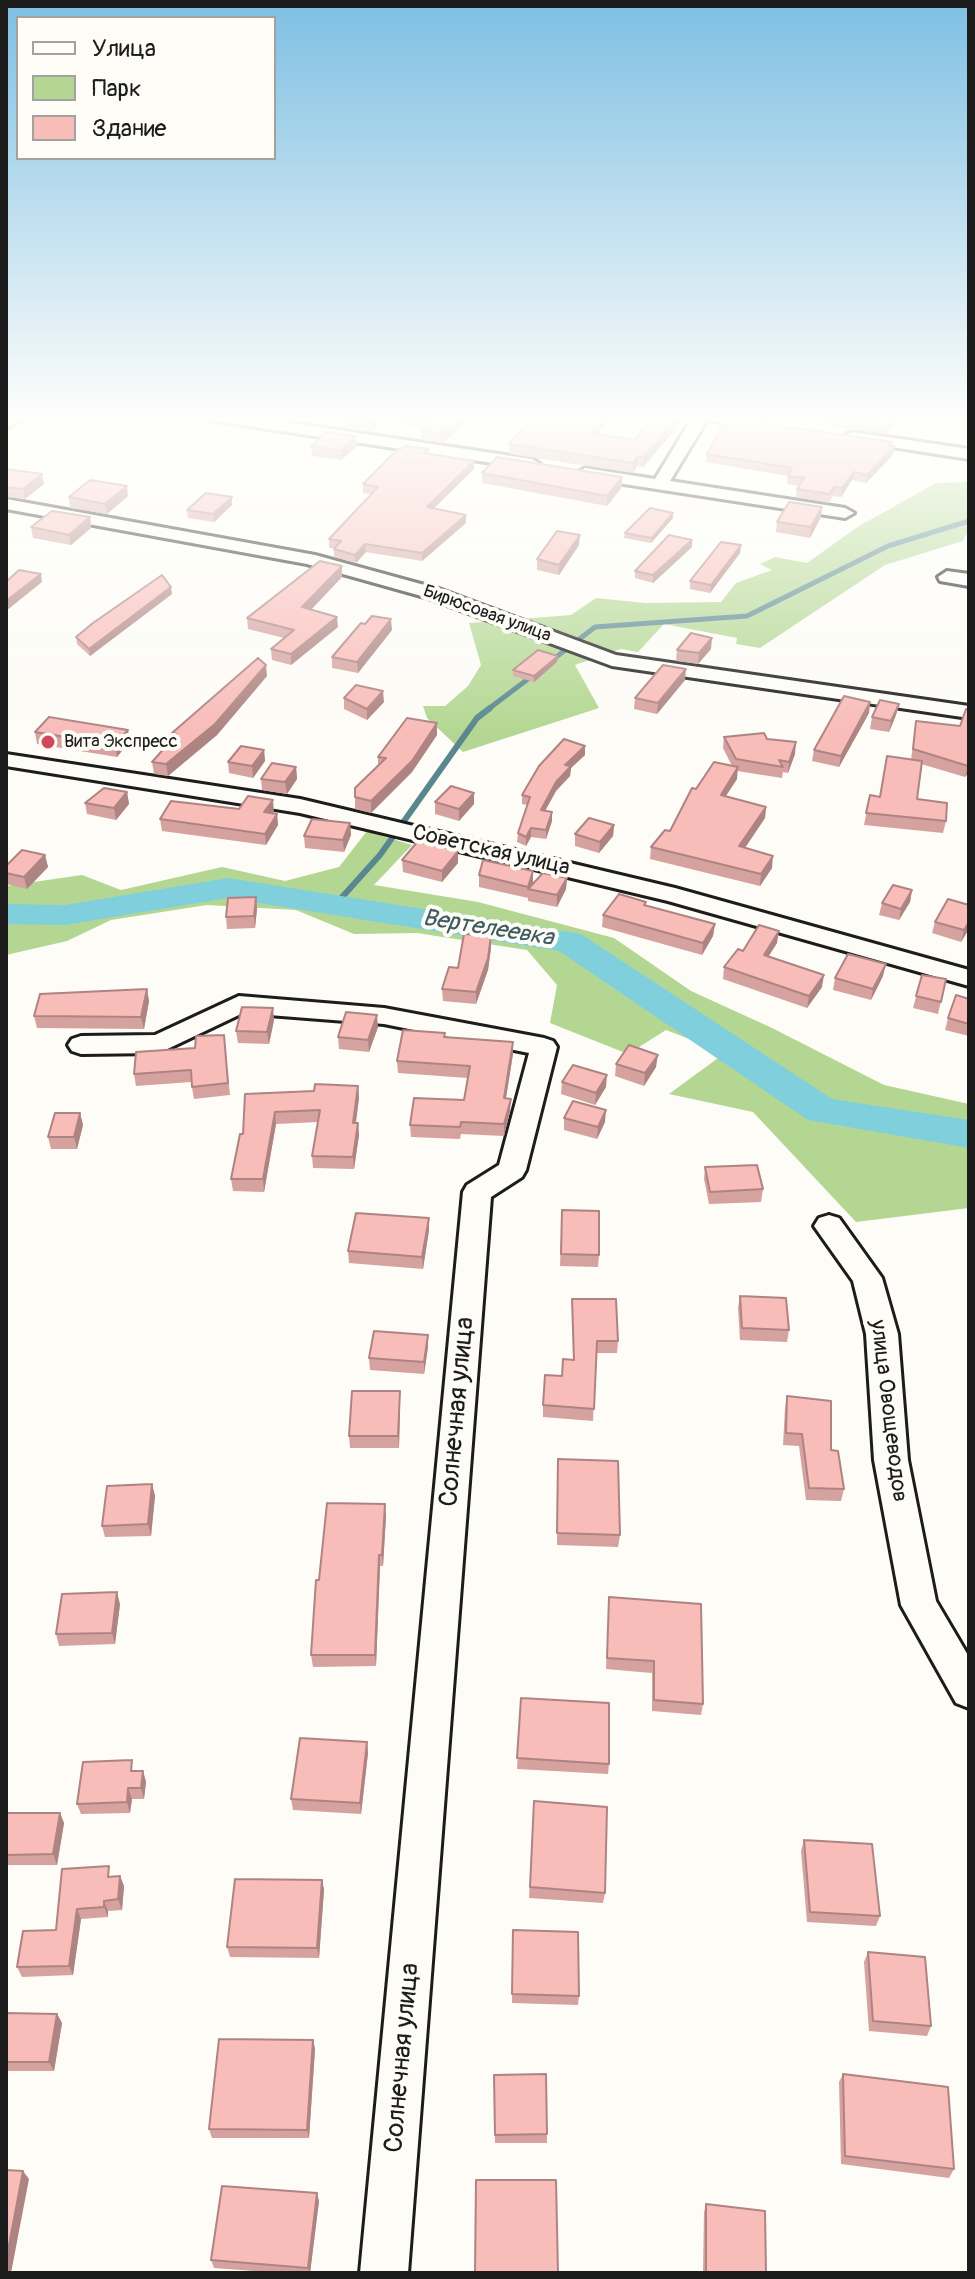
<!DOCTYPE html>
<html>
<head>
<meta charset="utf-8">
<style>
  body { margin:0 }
  #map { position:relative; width:975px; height:2279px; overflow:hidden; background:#fdfcf7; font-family:Pangolin,sans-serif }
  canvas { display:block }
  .frame { position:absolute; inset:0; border:8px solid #1c1c1c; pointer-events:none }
  .legend { position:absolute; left:16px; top:16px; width:260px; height:144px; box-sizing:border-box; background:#fdfcf7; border:2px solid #a3a29f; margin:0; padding:10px 14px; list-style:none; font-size:24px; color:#1c1c1c }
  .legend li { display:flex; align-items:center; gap:16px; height:40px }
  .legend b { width:40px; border:2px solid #a3a29f }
</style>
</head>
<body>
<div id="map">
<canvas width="975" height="2279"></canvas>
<div class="frame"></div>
<ul class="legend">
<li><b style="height:10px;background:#fdfcf7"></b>Улица</li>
<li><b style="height:22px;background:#b3d792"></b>Парк</li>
<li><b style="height:22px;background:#f8bcb9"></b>Здание</li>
</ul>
</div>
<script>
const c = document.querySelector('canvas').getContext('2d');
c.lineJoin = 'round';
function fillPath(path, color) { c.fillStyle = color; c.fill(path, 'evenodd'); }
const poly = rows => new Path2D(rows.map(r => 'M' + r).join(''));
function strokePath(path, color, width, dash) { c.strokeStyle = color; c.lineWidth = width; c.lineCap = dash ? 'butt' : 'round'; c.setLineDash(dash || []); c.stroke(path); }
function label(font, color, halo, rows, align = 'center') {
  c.font = font + ' Pangolin,sans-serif'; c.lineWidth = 8; c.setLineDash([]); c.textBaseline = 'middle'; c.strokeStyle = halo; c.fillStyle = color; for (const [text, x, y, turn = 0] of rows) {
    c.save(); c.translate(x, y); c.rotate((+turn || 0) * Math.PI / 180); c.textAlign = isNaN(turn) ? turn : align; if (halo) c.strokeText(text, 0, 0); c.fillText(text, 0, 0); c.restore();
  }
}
fillPath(poly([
  [969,482,969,528,963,541,885,565,760,648,736,644,737,638,664,624,638,652,621,649,575,665,599,708,463,752,427,718,423,706,445,706,468,686,481,665,469,623,571,615,596,598,645,603,721,602,736,583,772,570,760,564,775,557,807,563,859,526,936,483],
  [367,831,412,845,374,885,478,902,614,938,691,991,772,1028,884,1085,969,1104,969,1208,856,1222,753,1112,669,1094,725,1053,666,1030,628,1054,550,1023,557,985,527,950,417,933,354,934,296,910,207,905,111,920,67,941,6,955,6,886,82,875,121,890,222,867,285,881,339,867]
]), '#b3d792');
strokePath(poly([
  [551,661,595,627,747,616,888,546,969,521],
  [487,710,532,676]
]), '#58878f', 5);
strokePath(poly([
  [335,905,380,855,477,718,490,708]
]), '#58878f', 6);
fillPath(poly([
  [228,878,581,934,832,1099,969,1120,969,1148,808,1120,559,951,228,898,65,925,6,924,6,904,65,905,228,878]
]), '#80cfdc');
const minor = poly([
  [9,415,27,415,6,429,6,417,9,415],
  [201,415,239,415,532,459,540,464,532,469,209,420,201,415],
  [694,415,732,415,761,419,769,424,761,429,707,420,670,481,845,508,854,513,845,518,585,478,577,473,585,468,655,479,694,415],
  [853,432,969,449,969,459,847,440,847,434,853,432],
  [6,499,315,555,439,589,616,655,969,706,969,718,612,666,425,597,307,564,6,509,6,499],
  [947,571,969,574,969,586,940,581,938,577,947,571],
  [6,754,300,799,675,888,969,970,969,986,668,901,300,813,6,766,6,754],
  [239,996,384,1008,544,1038,553,1041,557,1047,526,1170,522,1177,491,1197,408,2273,360,2273,463,1192,467,1185,499,1165,529,1053,384,1024,243,1013,159,1053,81,1054,72,1051,68,1045,72,1039,81,1036,155,1035,239,996],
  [829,1215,839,1218,882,1278,898,1334,908,1460,936,1601,969,1657,969,1708,956,1703,901,1605,874,1460,866,1334,853,1281,814,1226,819,1218,829,1215]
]);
strokePath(minor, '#1c1c1c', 6);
fillPath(minor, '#fdfcf7');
fillPath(poly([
  [346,415,473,415,443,443,421,440,421,430,423,428,383,421,371,432,342,428,342,418],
  [543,415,613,415,597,434,635,440,685,418,643,467,637,466,633,473,509,454,509,444,536,423],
  [901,415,886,434,822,425,823,416],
  [892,442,891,446,894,446,893,455,866,483,852,480,841,497,833,496,829,503,796,497,797,489,799,486,787,484,788,476,706,462,707,454],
  [311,446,357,446,341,460,312,456],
  [429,454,474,469,434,508,466,523,422,561,366,552,356,563,334,557,334,548,329,548,329,539,371,494,363,493,363,484],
  [6,469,44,484,25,499,6,497],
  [482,473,622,477,622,487,607,506,482,483],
  [128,496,107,514,70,508,69,497],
  [232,505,214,522,188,518,187,510],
  [673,513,673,518,651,543,624,538,625,533],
  [90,517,91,528,71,545,33,538,31,527],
  [821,517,810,538,776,532,777,522],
  [579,545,559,575,537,570,537,559],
  [741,545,740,553,710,593,690,589,690,581],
  [692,547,653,583,635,578,635,571],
  [342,577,311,610,338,627,291,665,272,660,271,649,284,638,248,629,247,618],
  [172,594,90,656,77,644,76,637],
  [365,624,392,630,358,673,332,668,332,657],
  [711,649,698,664,676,661,677,650],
  [558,656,557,662,534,682,513,676,513,670],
  [267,676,217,735,168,776,154,774,152,762,173,738,172,733],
  [685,680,657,714,634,709,635,698],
  [344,698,384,702,367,720,344,709],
  [870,702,869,713,839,767,812,761,814,750],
  [899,704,896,715,889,732,870,729,872,717],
  [916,721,960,726,969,772,965,777,921,764,917,799,946,821,943,833,864,825,870,795,880,797,911,760],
  [35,732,130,741,117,757,37,744],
  [437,735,412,772,371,813,355,809,355,788,378,765,378,757],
  [724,737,767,739,795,754,788,773,783,772,782,778,737,771,737,779,726,796,766,807,765,818,745,848,772,868,760,886,650,859,651,847,670,831,696,789,732,766,723,748],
  [585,746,585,755,571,768,570,776,556,791,545,811,552,821,546,839,531,837,526,846,517,842,518,833,527,805,522,804,522,795],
  [264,750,265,761,253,778,229,773,228,762],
  [296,767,297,779,287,794,262,790,261,779],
  [127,792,129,804,116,820,87,814,85,803],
  [435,802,474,804,459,821,435,814],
  [239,809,274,812,273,813,277,814,278,825,266,845,162,831,160,819],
  [350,823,351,835,344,852,305,848,304,836],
  [614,825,613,836,599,853,575,846,575,834],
  [45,855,48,867,27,889,6,884,6,866],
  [402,860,458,863,442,882,403,872],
  [479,875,533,882,532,885,567,878,566,889,557,907,528,901,528,897,528,898,479,887],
  [912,890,910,902,899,920,879,915,882,903],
  [256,897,257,909,255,928,227,929,226,917],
  [646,902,646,906,715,924,713,936,702,955,602,927,603,915],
  [935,922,969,929,961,942,932,933],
  [777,943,769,956,822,987,807,1008,723,979,724,967,743,951],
  [491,948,488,970,476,1004,443,1001,442,989,458,968],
  [922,975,946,979,938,1014,913,1008],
  [883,976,871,1000,833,990,835,978],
  [147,989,149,1001,144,1029,37,1028,34,1016],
  [969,999,969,1036,945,1030,948,1018],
  [274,1020,269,1044,238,1043,236,1031],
  [378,1027,369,1052,339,1049,338,1037],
  [445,1033,445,1038,513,1054,506,1098,510,1111,504,1136,461,1134,460,1139,411,1137,410,1125,464,1100,468,1078,398,1073,397,1061],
  [224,1035,230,1095,194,1099,191,1082,136,1086,134,1074],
  [616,1064,656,1067,644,1086,615,1076],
  [562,1082,606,1087,595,1105,561,1094],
  [358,1086,359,1098,356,1123,358,1123,359,1135,354,1169,313,1168,312,1156,318,1122,276,1124,264,1192,233,1191,231,1179,243,1134,245,1094,314,1091],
  [80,1113,83,1125,77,1149,51,1149,48,1137],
  [564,1118,605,1122,597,1139,564,1130],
  [705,1167,763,1189,761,1202,709,1204,704,1179],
  [562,1210,599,1255,598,1267,560,1266],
  [429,1218,429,1230,423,1269,349,1263,348,1251],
  [740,1296,789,1330,787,1342,740,1340,738,1308],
  [572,1299,618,1341,617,1353,596,1353,593,1421,543,1417,543,1405,573,1360],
  [428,1347,424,1374,370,1370,369,1358],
  [787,1396,831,1450,844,1489,841,1501,806,1500,799,1446,783,1445,785,1408],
  [400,1403,399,1448,350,1448,349,1436],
  [558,1471,620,1535,618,1547,557,1545],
  [152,1484,155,1496,151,1536,105,1537,102,1526],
  [386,1516,383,1566,380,1566,376,1666,313,1667,311,1655,319,1580],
  [609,1597,703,1704,701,1715,652,1711,652,1673,606,1669],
  [120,1604,115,1644,59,1646,56,1634],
  [521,1698,609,1764,608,1774,517,1769],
  [367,1742,368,1753,361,1814,293,1810,291,1799],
  [136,1771,143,1771,146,1782,144,1799,132,1799,130,1813,81,1814,77,1804],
  [534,1801,605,1893,603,1903,529,1898],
  [6,1813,60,1813,64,1823,57,1865,6,1865],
  [804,1840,880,1916,876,1926,807,1922,801,1851],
  [62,1869,113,1877,120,1876,124,1886,122,1910,108,1911,108,1917,81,1919,73,1975,22,1977,17,1967,56,1930],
  [322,1880,324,1890,319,1958,230,1957,227,1947],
  [513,1930,579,1996,578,2005,512,2003],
  [868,1952,931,2026,927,2036,869,2031,864,1962],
  [6,2013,57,2014,62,2023,54,2071,6,2071],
  [313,2040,315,2049,309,2138,212,2138,209,2129],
  [843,2074,954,2169,949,2178,841,2164,839,2082],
  [494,2075,547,2134,547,2143,495,2143],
  [319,2201,310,2273,280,2273,214,2268,211,2260],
  [706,2204,766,2273,703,2273,704,2212]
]), '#d5a29f');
fillPath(poly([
  [379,415,383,415,383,421,371,432,371,423],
  [463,415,473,415,443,443,443,434],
  [605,415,613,415,589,443,590,433],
  [680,415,685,415,685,418,643,467,643,457],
  [895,415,901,415,886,434,887,425],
  [356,436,357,446,341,460,341,451],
  [892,442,890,450,894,446,893,455,866,483,867,475],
  [638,456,637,466,633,473,633,463],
  [474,461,474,469,427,515,427,507],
  [854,472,852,480,841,497,842,488],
  [42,474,44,484,25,499,23,489],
  [622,477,622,487,607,506,607,496],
  [127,486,128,496,107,514,105,504],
  [232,497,232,505,214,522,213,514],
  [822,507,821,517,810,538,811,527],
  [673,513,673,518,651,543,652,538],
  [466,515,466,523,422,561,422,553],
  [90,517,91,528,71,545,69,535],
  [580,535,579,545,559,575,559,565],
  [692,540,692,547,653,583,653,575],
  [365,544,366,552,356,563,355,555],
  [741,545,740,553,710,593,711,585],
  [342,566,342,577,303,618,302,607],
  [41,574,42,582,6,611,6,601],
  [171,587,172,594,90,656,89,649],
  [337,617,338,627,291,665,291,654],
  [391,619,392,630,358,673,357,662],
  [712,638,711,649,698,664,699,653],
  [558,656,557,662,534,682,534,676],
  [266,665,267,676,217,735,168,776,166,764],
  [686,669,685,680,657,714,658,703],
  [383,691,384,702,367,720,367,709],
  [870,702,869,713,839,767,841,756],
  [899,704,896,715,889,732,891,721],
  [437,723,437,735,412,772,371,813,371,801],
  [128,730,130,741,117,757,115,745],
  [796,742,795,754,788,773,789,762],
  [585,746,585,755,571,768,570,776,556,791,540,820,541,810,565,765],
  [264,750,265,761,253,778,252,766],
  [969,764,969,772,965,777,968,766],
  [296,767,297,779,287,794,285,782],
  [738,767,737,779,719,806,721,795],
  [127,792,129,804,116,820,114,808],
  [474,793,474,804,459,821,459,809],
  [273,800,274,812,266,824,264,812],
  [766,807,765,818,738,858,739,846],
  [552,812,552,821,546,839,546,830],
  [277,814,278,825,266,845,265,834],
  [350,823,351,835,344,852,343,840],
  [614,825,613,836,599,853,600,842],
  [531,828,531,837,526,846,526,837],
  [458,851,458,863,442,882,442,871],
  [45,855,48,867,27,889,24,877],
  [773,856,772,868,760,886,761,874],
  [533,871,533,882,530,890,528,889,528,898,528,887],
  [567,878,566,889,557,907,557,895],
  [912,890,910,902,899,920,901,909],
  [256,897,257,909,255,928,254,916],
  [969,922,969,929,961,942,964,930],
  [715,924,713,936,702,955,703,943],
  [779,931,777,943,762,966,764,955],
  [491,936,491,948,488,970,476,1004,476,992],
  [886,964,883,976,871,1000,873,989],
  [824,975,822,987,807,1008,809,996],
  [147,989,149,1001,144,1029,141,1017],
  [273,1008,274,1020,269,1044,267,1032],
  [377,1015,378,1027,369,1052,368,1040],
  [513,1042,513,1054,504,1110,504,1098],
  [658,1055,656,1067,644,1086,645,1073],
  [607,1075,606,1087,595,1105,596,1093],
  [358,1086,359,1098,354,1135,353,1123],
  [511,1099,510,1111,504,1136,504,1124],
  [606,1110,605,1122,597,1139,598,1127],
  [275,1112,276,1124,264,1192,263,1179],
  [80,1113,83,1125,77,1149,74,1137],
  [358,1123,359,1135,354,1169,353,1157],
  [429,1218,429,1230,423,1269,422,1257],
  [428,1335,428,1347,424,1374,424,1362],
  [400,1391,400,1403,399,1448,398,1436],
  [152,1484,155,1496,151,1536,148,1524],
  [385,1504,386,1516,383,1566,382,1555],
  [379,1555,380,1566,376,1666,375,1655],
  [117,1592,120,1604,115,1644,112,1633],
  [367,1742,368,1753,361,1814,360,1803],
  [143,1771,146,1782,144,1799,141,1788],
  [128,1788,132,1799,130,1813,127,1802],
  [60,1813,64,1823,57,1865,53,1854],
  [120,1876,124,1886,122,1910,118,1899],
  [322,1880,324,1890,319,1958,317,1948],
  [104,1901,108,1911,108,1917,104,1907],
  [77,1909,81,1919,73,1975,69,1966],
  [57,2014,62,2023,54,2071,49,2062],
  [313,2040,315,2049,309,2138,307,2130],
  [23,2171,29,2179,11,2273,6,2273,6,2261],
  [317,2193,319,2201,310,2273,308,2268]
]), '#ae8482');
const building = poly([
  [346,415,379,415,371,423,342,418,346,415],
  [401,415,463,415,443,434,421,430,432,420,401,415],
  [543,415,605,415,590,433,635,440,654,415,680,415,643,457,638,456,633,463,509,444,529,422,536,423,543,415],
  [824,415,895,415,887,425,823,416,824,415],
  [726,418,892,442,889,446,894,446,867,475,854,472,842,488,834,487,830,494,797,489,804,478,788,476,792,468,707,454,726,418],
  [327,432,356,436,341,451,311,446,327,432],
  [406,446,429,449,424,453,474,461,427,507,466,515,422,553,365,544,355,555,334,549,341,541,329,539,378,487,363,484,396,451,406,446],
  [497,457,622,477,607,496,482,473,497,457],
  [6,469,42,474,23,489,6,487,6,469],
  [90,480,127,486,105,504,69,497,90,480],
  [206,493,232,497,213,514,187,510,206,493],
  [789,502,822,507,811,527,777,522,789,502],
  [650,508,673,513,652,538,625,533,650,508],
  [52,511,90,517,69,535,31,527,52,511],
  [557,531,580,535,559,565,537,559,557,531],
  [669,535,692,540,653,575,635,571,669,535],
  [721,542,741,545,711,585,690,581,721,542],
  [320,561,342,566,302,607,337,617,291,654,271,649,294,630,247,618,320,561],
  [19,570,41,574,6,601,6,582,19,570],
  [162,575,171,587,89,649,76,637,93,623,162,575],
  [372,616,391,619,357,662,332,657,361,623,365,624,372,616],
  [691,633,712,638,699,653,677,650,691,633],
  [538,650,558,656,534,676,513,670,538,650],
  [258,658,266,665,215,724,166,764,152,762,177,734,172,733,258,658],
  [663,665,686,669,658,703,635,698,663,665],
  [356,685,383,691,367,709,344,698,356,685],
  [844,696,870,702,841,756,814,750,844,696],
  [880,700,899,704,891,721,872,717,880,700],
  [966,709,969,710,969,764,968,766,913,749,916,721,960,726,966,709],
  [49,717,128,730,115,745,35,732,49,717],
  [407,718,437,723,412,761,371,801,355,797,355,788,386,758,378,757,407,718],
  [764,733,767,739,796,742,789,762,779,760,783,767,736,759,724,737,764,733],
  [564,739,585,746,565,765,571,766,556,782,541,810,552,812,546,830,531,828,526,837,518,833,530,797,522,795,539,766,564,739],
  [241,746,264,750,252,766,228,762,241,746],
  [887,756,922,761,917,799,947,803,946,821,866,813,870,795,880,797,887,756],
  [714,762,738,767,721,795,766,807,739,846,773,856,761,874,651,847,665,830,670,831,692,788,696,789,714,762],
  [272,763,296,767,285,782,261,779,272,763],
  [451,786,474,793,459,809,435,802,451,786],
  [104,788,127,792,114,808,85,803,104,788],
  [248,796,273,800,264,812,277,814,265,834,160,819,171,801,239,809,248,796],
  [589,818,614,825,600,842,575,834,589,818],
  [312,819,350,823,343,840,304,836,312,819],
  [418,841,458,851,442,871,402,860,418,841],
  [22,850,45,855,24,877,6,873,6,866,22,850],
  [483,860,533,871,528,887,479,875,483,860],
  [543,873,567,878,557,895,528,889,543,873],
  [893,885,912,890,901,909,882,903,893,885],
  [619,894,646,902,644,905,715,924,703,943,603,915,619,894],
  [256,897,254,916,226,917,228,898,256,897],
  [948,899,969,905,969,922,964,930,935,922,948,899],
  [759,925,779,931,764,955,824,975,809,996,724,967,738,949,743,951,759,925],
  [464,934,491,936,488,958,476,992,442,989,449,967,458,968,464,934],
  [848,954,886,964,873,989,835,978,848,954],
  [922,975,946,979,941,1002,916,996,922,975],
  [147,989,141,1017,34,1016,40,994,147,989],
  [956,995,969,999,969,1024,948,1018,956,995],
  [242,1007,273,1008,267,1032,236,1031,242,1007],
  [346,1012,377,1015,368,1040,338,1037,346,1012],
  [403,1030,445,1033,444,1037,513,1042,504,1098,511,1099,504,1124,461,1122,460,1127,410,1125,414,1098,464,1100,470,1066,397,1061,403,1030],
  [224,1035,228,1083,192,1087,191,1070,134,1074,136,1052,195,1048,196,1036,224,1035],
  [629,1045,658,1055,645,1073,616,1064,629,1045],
  [573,1065,607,1075,596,1093,562,1082,573,1065],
  [315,1084,358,1086,353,1123,358,1123,353,1157,312,1156,320,1110,275,1112,263,1179,231,1179,240,1134,243,1134,245,1094,314,1091,315,1084],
  [573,1101,606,1110,598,1127,564,1118,573,1101],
  [55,1113,80,1113,74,1137,48,1137,55,1113],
  [757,1165,763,1189,710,1192,705,1167,757,1165],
  [562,1210,599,1211,599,1255,561,1254,562,1210],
  [356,1213,429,1218,422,1257,348,1251,356,1213],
  [740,1296,786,1298,789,1330,742,1328,740,1296],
  [572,1299,616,1299,618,1341,597,1341,594,1409,543,1405,545,1375,562,1376,563,1359,574,1360,572,1299],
  [374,1331,428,1335,424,1362,369,1358,374,1331],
  [352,1391,400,1391,398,1436,349,1436,352,1391],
  [787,1396,831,1401,831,1450,838,1451,844,1489,809,1488,802,1434,786,1433,787,1396],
  [558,1459,618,1461,620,1535,557,1533,558,1459],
  [152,1484,148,1524,102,1526,107,1486,152,1484],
  [327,1503,385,1504,382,1555,379,1555,375,1655,311,1655,316,1580,319,1580,327,1503],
  [117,1592,112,1633,56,1634,62,1594,117,1592],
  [609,1597,701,1604,703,1704,654,1700,654,1661,607,1658,609,1597],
  [521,1698,609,1703,609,1764,517,1758,521,1698],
  [300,1738,367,1742,360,1803,291,1799,300,1738],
  [132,1760,131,1771,143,1771,141,1788,128,1788,127,1802,77,1804,83,1762,132,1760],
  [534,1801,607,1807,605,1893,530,1887,534,1801],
  [6,1813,60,1813,53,1854,6,1855,6,1813],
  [804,1840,872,1844,880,1916,810,1912,804,1840],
  [109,1866,108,1877,120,1876,118,1899,104,1901,104,1907,77,1909,69,1966,17,1967,23,1931,56,1930,62,1869,109,1866],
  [235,1879,322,1880,317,1948,227,1947,235,1879],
  [513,1930,578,1932,579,1996,512,1994,513,1930],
  [868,1952,925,1957,931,2026,873,2021,868,1952],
  [6,2013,57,2014,49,2062,6,2062,6,2013],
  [219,2039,313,2040,307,2130,209,2129,219,2039],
  [546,2074,547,2134,495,2135,494,2075,546,2074],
  [843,2074,948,2087,954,2169,845,2156,843,2074],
  [6,2170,23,2171,6,2261,6,2170],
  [476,2180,556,2180,558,2273,475,2273,476,2180],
  [222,2186,317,2193,308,2268,211,2260,222,2186],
  [706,2204,765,2211,766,2273,706,2273,706,2204]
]);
fillPath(building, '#f8bcb9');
strokePath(building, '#ae8482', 2);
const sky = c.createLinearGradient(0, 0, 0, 734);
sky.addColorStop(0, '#7ebfe3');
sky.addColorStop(0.57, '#fefefb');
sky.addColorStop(1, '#fefefb00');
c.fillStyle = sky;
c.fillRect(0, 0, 975, 734);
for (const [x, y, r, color] of [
  [48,742,8,"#d1495b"]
]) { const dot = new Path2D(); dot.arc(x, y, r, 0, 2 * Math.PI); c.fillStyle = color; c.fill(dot); strokePath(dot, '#fdfcf7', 3); }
label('18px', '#1c1c1c', '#fdfcf7', [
  ["Бирюсовая улица",487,614,20]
]);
label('18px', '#1c1c1c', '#fdfcf7', [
  ["Вита Экспресс",64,742]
], 'left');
label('22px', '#1c1c1c', '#fdfcf7', [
  ["Советская улица",491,851,13],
  ["улица Овощеводов",888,1411,83]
]);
label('italic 24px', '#3f5b5f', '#fdfcf7', [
  ["Вертелеевка",488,929,9]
]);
label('26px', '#1c1c1c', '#fdfcf7', [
  ["Солнечная улица",458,1412,-85],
  ["Солнечная улица",403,2058,-85]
]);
</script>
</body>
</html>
